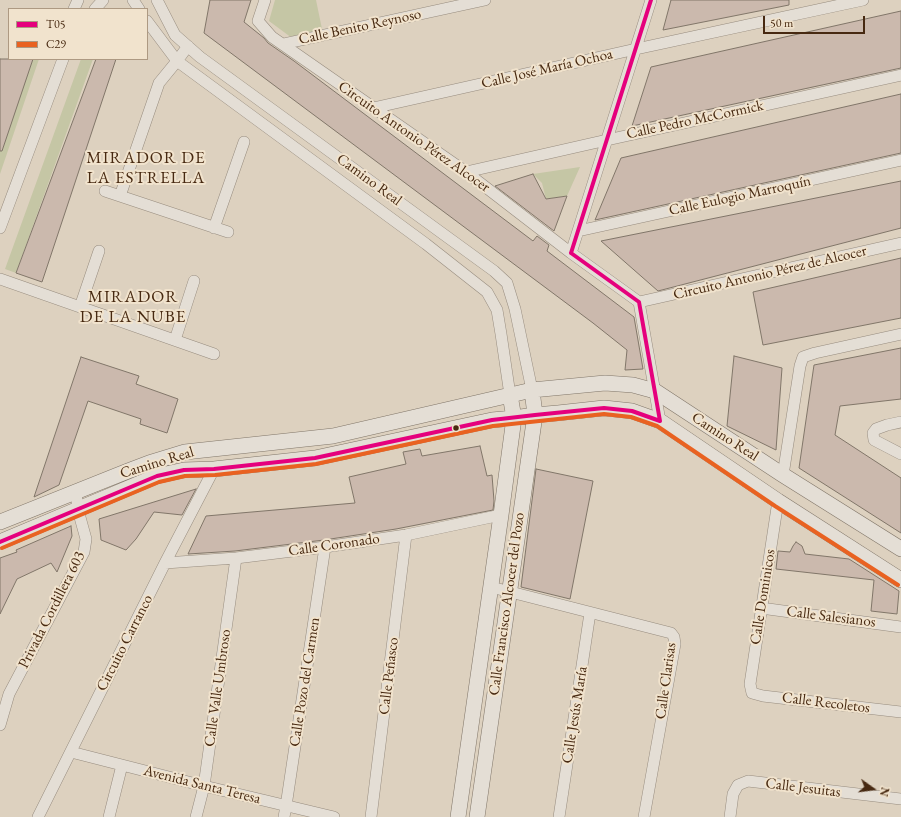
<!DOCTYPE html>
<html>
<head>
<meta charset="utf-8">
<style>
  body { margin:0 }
  #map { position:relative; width:901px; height:817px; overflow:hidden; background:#ddd1bf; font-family:"EB Garamond",serif }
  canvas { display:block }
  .legend { position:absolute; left:8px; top:8px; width:140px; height:52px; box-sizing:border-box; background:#f1e3cd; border:1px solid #ad9982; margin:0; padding:5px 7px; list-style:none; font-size:12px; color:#472911 }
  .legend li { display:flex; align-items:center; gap:8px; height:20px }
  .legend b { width:20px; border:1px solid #ad9982 }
  .north { position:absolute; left:853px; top:769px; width:40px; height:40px; -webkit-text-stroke:3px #f1e3cd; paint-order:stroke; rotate:104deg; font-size:11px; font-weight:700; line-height:16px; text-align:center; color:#472911 }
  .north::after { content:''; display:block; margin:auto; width:14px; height:18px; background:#472911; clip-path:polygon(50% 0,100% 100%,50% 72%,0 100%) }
  .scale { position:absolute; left:763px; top:16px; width:102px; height:18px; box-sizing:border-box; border:2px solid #472911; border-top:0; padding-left:5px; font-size:12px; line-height:14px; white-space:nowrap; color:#472911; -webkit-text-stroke:3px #f1e3cd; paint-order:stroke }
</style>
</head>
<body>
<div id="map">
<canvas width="901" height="817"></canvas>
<ul class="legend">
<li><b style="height:5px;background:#e5007d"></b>T05</li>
<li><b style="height:5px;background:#e96221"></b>C29</li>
</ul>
<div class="north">N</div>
<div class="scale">50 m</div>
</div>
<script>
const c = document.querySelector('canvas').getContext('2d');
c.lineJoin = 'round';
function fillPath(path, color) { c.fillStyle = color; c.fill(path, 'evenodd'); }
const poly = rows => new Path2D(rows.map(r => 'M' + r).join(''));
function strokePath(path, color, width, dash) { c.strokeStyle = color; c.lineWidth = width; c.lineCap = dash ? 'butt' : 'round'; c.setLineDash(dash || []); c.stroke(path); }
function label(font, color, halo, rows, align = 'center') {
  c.font = font + ' "EB Garamond",serif'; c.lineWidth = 4; c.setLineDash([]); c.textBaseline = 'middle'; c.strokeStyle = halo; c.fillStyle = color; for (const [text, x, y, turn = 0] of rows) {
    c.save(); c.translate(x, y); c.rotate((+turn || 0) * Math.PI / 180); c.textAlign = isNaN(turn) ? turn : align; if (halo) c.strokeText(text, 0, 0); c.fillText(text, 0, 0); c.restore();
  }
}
fillPath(poly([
  [275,0,316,0,322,29,292,38,269,21],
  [31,59,39,59,0,174,0,149],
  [81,59,93,59,16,273,5,269],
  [580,167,567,196,546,199,542,183,533,174]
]), '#c5c6a5');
const building = poly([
  [210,0,251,0,244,22,264,38,268,43,294,61,533,241,537,236,549,245,547,251,634,317,643,369,625,370,627,350,593,323,204,33,210,0],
  [671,0,789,0,789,5,663,30,671,0],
  [901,11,901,68,632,126,651,67,901,11],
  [0,59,33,59,2,151,0,151,0,59],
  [96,59,116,59,42,282,16,273,96,59],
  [901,94,901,153,595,220,621,158,901,94],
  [533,174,546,199,567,196,554,231,495,186,533,174],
  [901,181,901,228,658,291,601,241,901,181],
  [901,258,901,318,763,345,753,292,901,258],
  [901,348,901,399,840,406,835,435,901,478,901,533,799,468,814,365,901,348],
  [734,356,782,368,776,450,727,426,734,356],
  [81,357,139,376,136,384,178,399,167,433,140,424,141,419,88,401,59,485,34,497,81,357],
  [480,446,487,476,492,475,494,501,493,510,396,529,324,540,235,551,188,554,206,516,355,503,349,477,406,464,403,452,420,449,422,456,480,446],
  [536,469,593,481,570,599,521,587,536,469],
  [196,489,182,515,154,512,136,539,126,550,101,540,99,519,196,489],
  [71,526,72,536,57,572,51,563,17,579,0,614,0,558,17,552,16,550,71,526],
  [796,542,802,546,805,554,849,559,899,591,897,614,871,611,874,580,776,569,778,551,790,552,793,546,796,542]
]);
fillPath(building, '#cbb9ad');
strokePath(building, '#817669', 1);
const street = poly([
  [133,0,139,9],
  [157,0,175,35,200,57,494,271,507,283,515,309,532,390],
  [265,0,258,21,272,37,466,172,571,253,639,302,660,421],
  [74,9,78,0],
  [95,9,103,0],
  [147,21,177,61,426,244,487,292,497,310,501,334,510,395],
  [283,44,485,0],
  [373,108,636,49,863,0],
  [466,172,607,140,901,75],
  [105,191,228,232],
  [120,196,159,83,177,61,188,46],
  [0,228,63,59],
  [214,228,244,142],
  [578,231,901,160],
  [571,253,651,0],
  [0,279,214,354],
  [639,302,901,243],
  [80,307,99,251],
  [175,340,194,281],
  [901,422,887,425,876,429,873,433,874,440,901,454],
  [783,475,800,366,803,357,815,353,901,334],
  [778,501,750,684,752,693,763,696,901,712],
  [165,563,236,558,325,547,406,535,501,515],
  [491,587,671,633,674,637,675,644,644,817],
  [761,608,901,627],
  [0,725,9,694,84,552,86,539,78,510,76,492],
  [71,752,204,786,334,817],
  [38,817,165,563,214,469],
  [109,817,122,765],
  [196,817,204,786,236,558],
  [284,817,286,806,325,547],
  [371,817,406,535],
  [559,817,590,613],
  [730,817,733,794,738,785,748,781,901,799]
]);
const secondary = poly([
  [0,522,128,471,149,463,185,452,333,436,532,390,605,383,633,385,655,391,783,475,901,549],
  [0,542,157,476,184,470,214,469,315,458,492,420,514,418,535,415,558,413,604,408,632,411,660,421,778,501,901,580],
  [458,817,501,515,514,418,510,395],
  [477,817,535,415,532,390]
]);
strokePath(street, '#978c7f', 12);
strokePath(secondary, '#817669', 16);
strokePath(street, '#e4ded5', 11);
strokePath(secondary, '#e4ded5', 15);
strokePath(poly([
  [571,253,651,0],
  [0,542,157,476,184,470,214,469,315,458,492,420,535,415,604,408,632,411,660,421,639,302,571,253]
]), '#e5007d', 4);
strokePath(poly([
  [2,548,159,482,185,476,215,475,316,464,493,426,604,414,631,417,657,426,775,506,898,585]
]), '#e96221', 4);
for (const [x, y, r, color] of [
  [456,428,3.5,"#472911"]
]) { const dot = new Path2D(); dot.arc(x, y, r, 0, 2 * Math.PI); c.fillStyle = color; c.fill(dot); strokePath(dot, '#f1e3cd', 1.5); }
label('15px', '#472911', '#f1e3cd', [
  ["Calle Benito Reynoso",360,27,-12],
  ["Calle José María Ochoa",547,69,-13],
  ["Calle Pedro McCormick",695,120,-12],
  ["Circuito Antonio Pérez Alcocer",414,137,35],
  ["Camino Real",369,180,36],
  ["Calle Eulogio Marroquín",740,196,-12],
  ["Circuito Antonio Pérez de Alcocer",770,273,-13],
  ["Camino Real",725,437,33],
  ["Camino Real",157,463,-17],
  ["Calle Coronado",334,545,-8],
  ["Calle Dominicos",763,597,-81],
  ["Calle Francisco Alcocer del Pozo",507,604,-82],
  ["Privada Cordillera 603",52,610,-63],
  ["Calle Salesianos",831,617,7],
  ["Circuito Carranco",125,643,-63],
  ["Calle Peñasco",389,676,-83],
  ["Calle Clarisas",666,681,-82],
  ["Calle Pozo del Carmen",305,682,-81],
  ["Calle Valle Umbroso",218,688,-82],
  ["Calle Recoletos",826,703,7],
  ["Calle Jesús María",575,715,-81],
  ["Avenida Santa Teresa",202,785,14],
  ["Calle Jesuitas",803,788,7]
]);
c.letterSpacing = '1px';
label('17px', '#472911', '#f1e3cd', [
  ["MIRADOR DE",146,158],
  ["LA ESTRELLA",146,178],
  ["MIRADOR",133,297],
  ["DE LA NUBE",133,317]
]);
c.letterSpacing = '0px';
</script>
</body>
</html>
